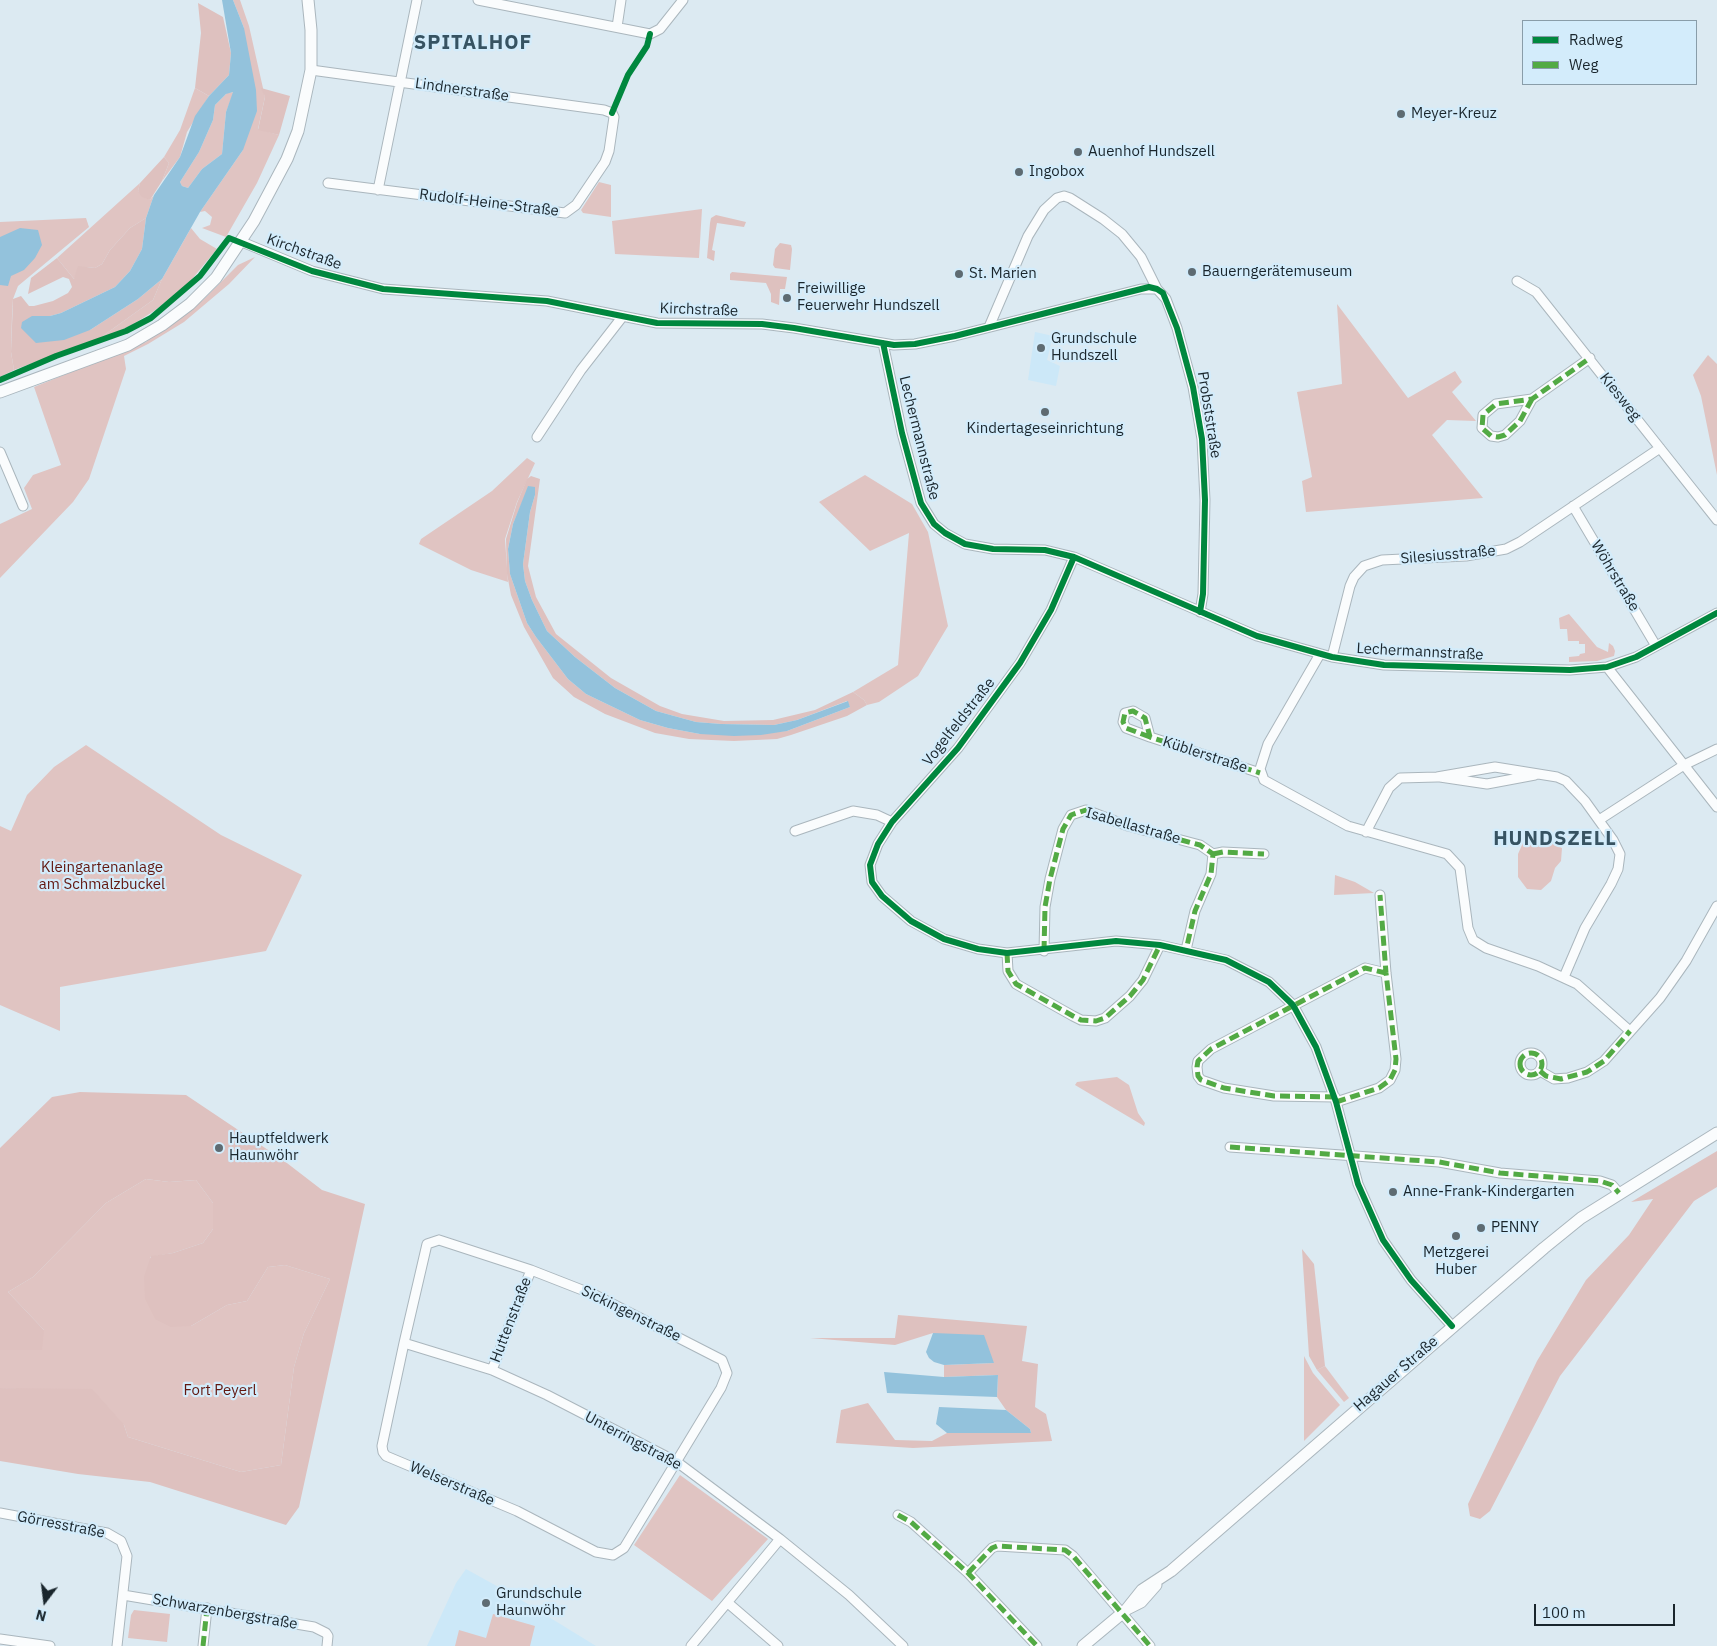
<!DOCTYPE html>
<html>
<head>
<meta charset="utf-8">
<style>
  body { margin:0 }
  #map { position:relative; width:1717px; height:1646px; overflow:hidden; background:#dceaf2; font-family:"IBM Plex Sans",sans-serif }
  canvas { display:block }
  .legend { position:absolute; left:1522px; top:20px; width:175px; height:65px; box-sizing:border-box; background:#d3ecfb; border:1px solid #899da9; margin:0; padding:6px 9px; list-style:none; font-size:15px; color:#1a262d }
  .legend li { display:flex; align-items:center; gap:10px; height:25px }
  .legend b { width:25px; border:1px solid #899da9 }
  .north { position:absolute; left:20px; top:1576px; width:50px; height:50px; -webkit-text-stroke:4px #d3ecfb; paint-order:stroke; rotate:195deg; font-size:14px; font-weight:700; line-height:20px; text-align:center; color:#1a262d }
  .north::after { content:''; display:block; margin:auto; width:18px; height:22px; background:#1a262d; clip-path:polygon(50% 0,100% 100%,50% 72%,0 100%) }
  .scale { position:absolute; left:1534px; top:1604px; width:141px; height:22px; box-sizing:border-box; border:2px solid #1a262d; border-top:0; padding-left:6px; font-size:15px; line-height:18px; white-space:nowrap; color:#1a262d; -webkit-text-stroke:4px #d3ecfb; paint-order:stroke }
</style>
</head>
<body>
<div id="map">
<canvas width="1717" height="1646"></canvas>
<ul class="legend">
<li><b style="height:6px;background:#00873e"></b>Radweg</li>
<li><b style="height:6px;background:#52aa44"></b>Weg</li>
</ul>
<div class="north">N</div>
<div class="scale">100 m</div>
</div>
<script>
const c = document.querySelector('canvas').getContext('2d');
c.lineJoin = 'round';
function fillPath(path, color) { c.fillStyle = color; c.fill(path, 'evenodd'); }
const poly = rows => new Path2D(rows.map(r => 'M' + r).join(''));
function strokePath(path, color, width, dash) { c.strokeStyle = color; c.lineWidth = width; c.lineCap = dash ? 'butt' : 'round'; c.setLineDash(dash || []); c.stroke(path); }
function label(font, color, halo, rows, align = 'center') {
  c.font = font + ' "IBM Plex Sans",sans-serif'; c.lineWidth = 4.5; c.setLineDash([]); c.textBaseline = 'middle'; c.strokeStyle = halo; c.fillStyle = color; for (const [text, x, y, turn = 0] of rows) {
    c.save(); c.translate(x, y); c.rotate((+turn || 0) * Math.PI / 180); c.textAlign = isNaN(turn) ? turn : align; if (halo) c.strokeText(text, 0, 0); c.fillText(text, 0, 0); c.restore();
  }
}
fillPath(poly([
  [1035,332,1053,336,1047,360,1060,366,1056,386,1028,380],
  [466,1569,513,1595,596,1646,427,1646,456,1583]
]), '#cce8f8');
fillPath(poly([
  [233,0,240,0,249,26,265,97,258,129,279,135,257,183,226,237,202,228,210,225,212,217,205,211,200,212,243,150,244,28],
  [195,88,209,96,187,132,180,157,162,181,169,163,164,157,180,130],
  [234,92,226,112,222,154,202,169,188,188,182,186,180,182,199,152,213,120,215,105,227,93],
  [599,182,611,185,611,217,583,213,581,210],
  [140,183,138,191,150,200,154,195,146,218,130,228,110,250,102,264,95,268,85,267,74,279,57,258],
  [702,209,699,258,615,254,612,221],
  [86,218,89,227,18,286,13,299,12,316,11,352,14,370,0,377,0,222],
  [191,228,200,239,217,249,187,285,154,311,135,323,112,335,73,347,100,338,153,300,162,279],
  [255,257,229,284,184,322,148,344,124,356,126,369,89,479,73,502,0,578,0,524,32,509,24,488,33,475,61,465,34,387,146,342,203,300,238,265],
  [1337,304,1408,398,1455,371,1462,382,1452,392,1476,421,1447,420,1432,435,1483,498,1306,512,1302,481,1312,477,1297,392,1342,384],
  [1708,355,1717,364,1717,475,1701,396,1693,375],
  [527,458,535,463,517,502,505,539,508,582,471,570,419,544,421,539,492,491],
  [865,475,912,504,928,532,948,626,918,676,879,702,867,705,864,700,853,692,898,665,909,533,870,551,819,502],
  [1569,614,1597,647,1608,652,1609,643,1613,646,1615,651,1614,656,1597,661,1569,662,1569,657,1579,656,1580,654,1585,653,1585,644,1579,644,1579,641,1568,641,1567,629,1560,629,1559,618],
  [86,745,221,835,302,875,266,951,60,987,60,1031,0,1005,0,826,11,831,27,795,54,767],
  [1526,836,1540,836,1562,848,1561,861,1555,868,1551,881,1541,890,1527,889,1518,877,1518,854],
  [1335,875,1355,882,1374,893,1334,895],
  [1117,1077,1129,1085,1138,1113,1145,1123,1144,1126,1075,1085,1077,1082],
  [146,1179,169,1182,196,1180,213,1203,213,1229,203,1243,173,1253,150,1257,191,1326,227,1305,247,1301,268,1267,285,1265,330,1279,304,1333,294,1367,281,1465,241,1472,128,1437,124,1425,18,1389,0,1388,0,1350,9,1350,44,1330,8,1292,33,1277,106,1203],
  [1304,1356,1313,1373,1340,1405,1304,1441],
  [1325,1366,1349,1398,1344,1402,1317,1370],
  [680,1475,768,1539,712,1601,634,1545],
  [134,1610,170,1614,167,1642,128,1638,131,1615],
  [493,1614,535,1626,530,1646,455,1646,459,1630,486,1638]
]), '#e0c4c2');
fillPath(poly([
  [198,3,223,17,231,53,229,75,209,96,195,88,201,33],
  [261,88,290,96,279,135,258,130,265,97],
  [164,157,169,163,162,181,150,200,142,197,138,191,140,183],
  [716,215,746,222,744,227,717,223,712,250,715,251,714,261,707,258,710,223,711,218],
  [146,218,142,249,130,271,115,287,61,313,50,316,32,316,90,330,138,299,162,279,153,300,100,338,14,370,11,352,13,299,21,296,29,306,34,306,53,301,68,293,72,287,69,279,63,277,28,294,31,278,57,258,74,279,78,266,95,268,102,264,110,250,130,228],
  [780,243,791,245,792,249,790,270,775,268,773,265,775,249],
  [732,272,787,277,785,289,780,289,779,305,771,302,771,294,766,283,730,280,730,274],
  [531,476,540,479,528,566,536,597,556,634,611,678,660,706,682,714,724,721,773,720,815,710,853,692,864,700,867,705,847,716,791,735,777,739,734,741,689,739,655,733,605,714,574,697,553,678,524,627,511,595,507,574,506,539,517,503,527,479],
  [529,486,535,495,530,512,523,564,525,581,532,600,547,631,575,657,615,688,656,711,696,722,721,724,774,725,797,720,847,701,850,707,787,731,700,734,668,728,640,720,586,694,568,679,536,637,527,623,510,574,508,549,513,524],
  [80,1092,186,1095,283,1160,322,1190,365,1204,299,1507,286,1525,150,1482,78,1474,0,1461,0,1388,92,1389,124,1425,128,1437,241,1472,281,1465,294,1367,304,1333,330,1279,285,1265,268,1267,247,1301,227,1305,191,1326,171,1327,155,1319,145,1299,144,1277,151,1256,173,1253,203,1243,213,1229,213,1203,196,1180,169,1182,146,1179,106,1203,33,1277,8,1292,44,1330,42,1350,0,1350,0,1148,52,1097],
  [1717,1151,1717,1187,1694,1201,1560,1376,1490,1511,1480,1519,1470,1516,1468,1504,1537,1361,1586,1280,1629,1235,1653,1199,1631,1202],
  [1302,1249,1314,1264,1325,1366,1317,1370,1309,1356],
  [898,1315,1027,1326,1022,1361,1038,1364,1035,1407,1046,1414,1052,1441,913,1448,836,1443,841,1410,868,1403,895,1440,932,1441,947,1433,1031,1433,1030,1429,1006,1410,997,1397,998,1375,944,1377,944,1365,994,1363,933,1333,895,1345,810,1338,895,1338]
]), '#dec1bf');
fillPath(poly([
  [222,0,233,0,244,28,256,90,257,111,243,150,200,212,162,279,138,299,90,330,64,340,36,343,21,328,22,322,32,316,50,316,61,313,115,287,130,271,142,249,146,218,154,195,180,157,195,116,209,96,229,75,231,53],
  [233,92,226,112,222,154,202,169,188,188,182,186,180,182,199,152,213,120,215,105,226,94],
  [20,228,38,230,42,245,35,258,24,270,11,276,8,286,0,285,0,237],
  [528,486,535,487,535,495,530,512,523,564,525,581,532,600,547,631,575,657,615,688,656,711,696,722,721,724,774,725,797,720,848,701,850,707,787,731,761,735,734,736,700,734,668,728,640,720,586,694,568,679,536,637,527,623,510,574,508,549,513,524],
  [933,1333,984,1335,994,1363,944,1365,934,1362,929,1358,926,1352],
  [884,1372,944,1377,998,1375,997,1397,887,1393],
  [939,1407,1006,1410,1030,1429,1031,1433,947,1433,936,1424]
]), '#93c2dc');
const minor = poly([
  [478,0,650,34,660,29,683,0],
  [617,27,621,0],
  [311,70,604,110,612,113,614,117,609,151,605,162,576,205,565,213,328,183],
  [378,190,417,0],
  [242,242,312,271,383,289,547,301,657,323,762,324,794,328,894,345,915,344,955,336,1141,289,1157,289],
  [1517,281,1536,292,1717,520],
  [989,327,1028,236,1044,210,1057,198,1064,196,1070,198,1103,219,1122,234,1141,257,1157,289,1166,299,1177,328,1193,387,1202,439,1205,500,1203,594,1200,612],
  [883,343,902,433,921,503,934,524,945,533,965,544,993,549,1045,550,1074,557,1257,636,1332,657,1384,665,1570,670,1607,667,1636,657,1717,613],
  [1532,399,1520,421,1505,435,1498,437,1491,436,1482,428,1483,415,1496,404,1532,399,1590,358],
  [537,437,581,370,623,316],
  [0,452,23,506],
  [1573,506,1656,646],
  [1074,557,1051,610,1020,663,958,748,892,822,878,844,870,865,872,882,882,896,911,921,944,939,978,949,1007,953,1116,941,1160,945,1226,960,1269,982,1293,1005,1316,1047,1336,1102,1358,1184,1383,1240,1411,1280,1452,1326],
  [1320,654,1268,744,1260,769,1264,780,1348,826,1447,854,1460,868,1468,928,1473,940,1486,948,1538,966,1577,984,1630,1031],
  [1332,657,1350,586,1354,577,1364,566,1382,560,1466,556,1506,549,1520,542,1660,448],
  [1607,667,1717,807],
  [1150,737,1126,728,1123,722,1125,713,1133,711,1145,718,1150,737,1260,773],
  [1440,777,1487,784,1535,775],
  [1599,820,1684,765,1717,749],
  [795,831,853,811,877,815,892,822],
  [1366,832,1389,788,1400,778,1437,777,1495,767,1557,777,1566,781,1585,801,1613,840,1620,854,1618,869,1611,884,1585,928,1564,977],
  [1213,854,1223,852,1264,854],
  [1044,951,1045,907,1050,879,1063,829,1071,815,1086,810,1128,826,1200,845,1213,854,1211,874,1195,911,1186,950],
  [1007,953,1008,971,1016,984,1073,1016,1081,1020,1096,1021,1105,1018,1130,996,1143,980,1160,945],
  '1520 1064a11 11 0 1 1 22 0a11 11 0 1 1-22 0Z',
  [1540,1071,1554,1079,1568,1078,1587,1072,1604,1061,1660,998,1686,961,1717,906],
  [1335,1097,1274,1096,1224,1088,1201,1080,1198,1076,1197,1067,1198,1061,1211,1049,1365,968,1386,973],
  [1336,1102,1379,1088,1390,1080,1395,1070,1396,1059,1386,973,1380,895],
  [1230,1147,1439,1162,1500,1173,1600,1181,1612,1185,1619,1193],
  [439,1240,531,1270,595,1295,722,1360,727,1373,721,1388,624,1548,613,1555,596,1552,517,1511,386,1456,383,1452,382,1446,404,1343,427,1244,439,1240],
  [404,1343,492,1370,547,1395,677,1462,780,1539,849,1595,903,1646],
  [492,1370,531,1270],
  [0,1513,107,1533,121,1541,127,1556,117,1646],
  [898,1515,911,1522,968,1573,1037,1646],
  [968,1573,992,1548,997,1546,1065,1550,1073,1556,1150,1646],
  [123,1595,314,1627,326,1633,328,1636,327,1646],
  [728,1603,778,1646],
  [0,1639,50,1646],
  [203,1646,207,1608],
  [691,1646,780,1539]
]);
const tertiary = poly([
  [0,392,128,345,162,325,190,304,216,278,254,221,287,159,298,131,311,70,311,30,308,0],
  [1127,1609,1141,1602,1156,1585],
  [1083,1646,1126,1610,1142,1590,1171,1571,1544,1248,1581,1218,1717,1133]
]);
strokePath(minor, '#aab6bd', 11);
strokePath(tertiary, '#aab6bd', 13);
strokePath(minor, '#fafcfd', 9);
strokePath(tertiary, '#fafcfd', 11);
strokePath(poly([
  [1532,399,1520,421,1505,435,1498,437,1491,436,1482,428,1483,415,1496,404,1532,399,1590,358],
  [1150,737,1126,728,1123,722,1125,713,1133,711,1145,718,1150,737,1260,773],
  [1213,854,1223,852,1264,854],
  [1044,951,1045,907,1050,879,1063,829,1071,815,1086,810,1128,826,1200,845,1213,854,1211,874,1195,911,1186,950],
  [1007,953,1008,971,1016,984,1073,1016,1081,1020,1096,1021,1105,1018,1130,996,1143,980,1160,945],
  '1520 1064a11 11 0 1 1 22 0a11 11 0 1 1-22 0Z',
  [1540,1071,1546,1076,1561,1079,1587,1072,1604,1061,1630,1031],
  [1335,1097,1274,1096,1224,1088,1201,1080,1198,1076,1197,1067,1198,1061,1211,1049,1365,968,1386,973],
  [1336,1102,1379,1088,1390,1080,1395,1070,1396,1059,1386,973,1380,895],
  [1230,1147,1439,1162,1500,1173,1600,1181,1612,1185,1619,1193],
  [898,1515,911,1522,968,1573,1037,1646],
  [968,1573,992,1548,997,1546,1065,1550,1073,1556,1150,1646],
  [203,1646,207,1608]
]), '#52aa44', 5, [10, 5]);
strokePath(poly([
  [612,113,628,75,647,46,650,34],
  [883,343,902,433,921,503,934,524,945,533,965,544,993,549,1045,550,1074,557,1257,636,1332,657,1384,665,1570,670,1607,667,1636,657,1717,613],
  [0,380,56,356,126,331,151,318,200,276,229,238,312,271,383,289,547,301,657,323,762,324,794,328,894,345,915,344,955,336,1149,287,1157,289,1163,293,1177,328,1193,387,1202,439,1205,500,1203,594,1200,612],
  [1074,557,1051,610,1020,663,958,748,892,822,878,844,870,865,872,882,882,896,911,921,944,939,978,949,1007,953,1116,941,1160,945,1226,960,1269,982,1293,1005,1316,1047,1336,1102,1358,1184,1383,1240,1411,1280,1452,1326]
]), '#00873e', 6);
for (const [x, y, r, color] of [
  [1401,114,5,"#5e6b72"],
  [1078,152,5,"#5e6b72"],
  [1019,172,5,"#5e6b72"],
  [1192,272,5,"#5e6b72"],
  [959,274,5,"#5e6b72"],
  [787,298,5,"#5e6b72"],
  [1041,348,5,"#5e6b72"],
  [1045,412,5,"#5e6b72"],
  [219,1148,5,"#5e6b72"],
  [1393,1192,5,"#5e6b72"],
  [1481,1228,5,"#5e6b72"],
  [1456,1236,5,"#5e6b72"],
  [486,1603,5,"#5e6b72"]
]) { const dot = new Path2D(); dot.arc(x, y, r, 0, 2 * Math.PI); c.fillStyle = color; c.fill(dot); strokePath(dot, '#d3ecfb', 2); }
label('15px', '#1a262d', '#d3ecfb', [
  ["Lindnerstraße",462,90,8],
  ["Rudolf-Heine-Straße",489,203,7],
  ["Kirchstraße",304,252,20],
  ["Kirchstraße",699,310,2],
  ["Kiesweg",1620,397,52],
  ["Probststraße",1209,415,81],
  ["Lechermannstraße",919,438,76],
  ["Silesiusstraße",1448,555,-5],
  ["Wöhrstraße",1615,576,59],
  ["Lechermannstraße",1420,652,3],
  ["Vogelfeldstraße",959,722,-52],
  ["Küblerstraße",1205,755,18],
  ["Isabellastraße",1133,826,16],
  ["Sickingenstraße",631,1314,26],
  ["Huttenstraße",511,1320,-69],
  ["Hagauer Straße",1396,1374,-41],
  ["Unterringstraße",633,1441,28],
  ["Welserstraße",452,1484,23],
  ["Görresstraße",61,1525,11],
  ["Schwarzenbergstraße",225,1612,10]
]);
label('15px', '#1a262d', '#d3ecfb', [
  ["Meyer-Kreuz",1411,114],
  ["Auenhof Hundszell",1088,152],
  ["Ingobox",1029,172],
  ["Bauerngerätemuseum",1202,272],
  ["St. Marien",969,274],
  ["Freiwillige",797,289],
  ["Feuerwehr Hundszell",797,306],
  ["Grundschule",1051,339],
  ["Hundszell",1051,356],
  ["Kindertageseinrichtung",1045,429,"center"],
  ["Hauptfeldwerk",229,1139],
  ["Haunwöhr",229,1156],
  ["Anne-Frank-Kindergarten",1403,1192],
  ["PENNY",1491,1228],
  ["Metzgerei",1456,1253,"center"],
  ["Huber",1456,1270,"center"],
  ["Grundschule",496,1594],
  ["Haunwöhr",496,1611]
], 'left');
label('15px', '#62170f', '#d3ecfb', [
  ["Kleingartenanlage",102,868],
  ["am Schmalzbuckel",102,885],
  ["Fort Peyerl",220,1391]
]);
c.letterSpacing = '1px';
label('bold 20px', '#375362', '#d3ecfb', [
  ["SPITALHOF",473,43],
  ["HUNDSZELL",1555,839]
]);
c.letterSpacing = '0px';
</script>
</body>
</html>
